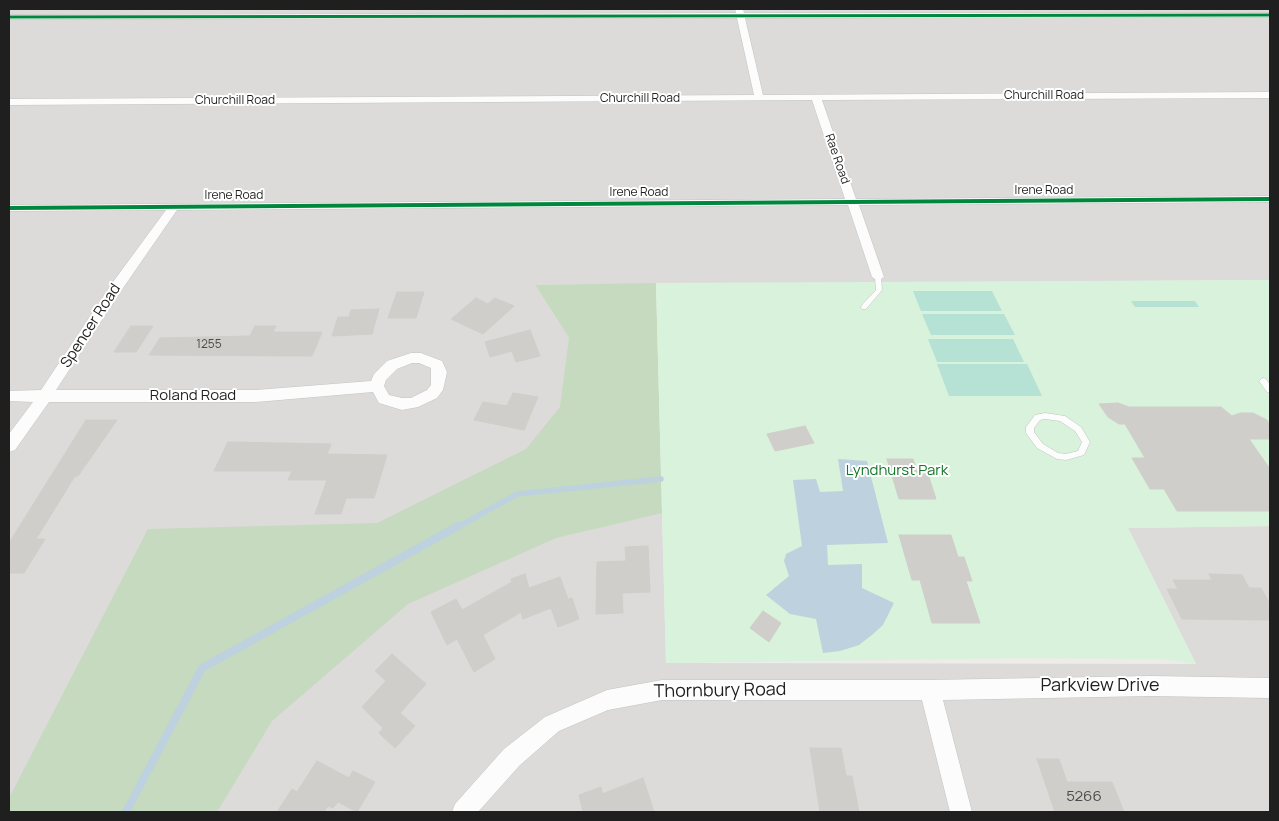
<!DOCTYPE html>
<html>
<head>
<meta charset="utf-8">
<style>
  body { margin:0 }
  #map { position:relative; width:1279px; height:821px; overflow:hidden; background:#edece8; font-family:Manrope,sans-serif }
  canvas { display:block }
  .frame { position:absolute; inset:0; border:10px solid #1f1f1f; pointer-events:none }
</style>
</head>
<body>
<div id="map">
<canvas width="1279" height="821"></canvas>
<div class="frame"></div>
</div>
<script>
const c = document.querySelector('canvas').getContext('2d');
c.lineJoin = 'round';
function fillPath(path, color) { c.fillStyle = color; c.fill(path, 'evenodd'); }
const poly = rows => new Path2D(rows.map(r => 'M' + r).join(''));
function strokePath(path, color, width, dash) { c.strokeStyle = color; c.lineWidth = width; c.lineCap = dash ? 'butt' : 'round'; c.setLineDash(dash || []); c.stroke(path); }
function label(font, color, halo, rows, align = 'center') {
  c.font = font + ' Manrope,sans-serif'; c.lineWidth = 4; c.setLineDash([]); c.textBaseline = 'middle'; c.strokeStyle = halo; c.fillStyle = color; for (const [text, x, y, turn = 0] of rows) {
    c.save(); c.translate(x, y); c.rotate((+turn || 0) * Math.PI / 180); c.textAlign = isNaN(turn) ? turn : align; if (halo) c.strokeText(text, 0, 0); c.fillText(text, 0, 0); c.restore();
  }
}
fillPath(poly([
  [9,9,1270,9,1270,280,535,285,569,338,662,513,666,663,1196,664,1128,528,1270,526,1270,812,9,812]
]), '#dcdbd9');
fillPath(poly([
  [656,283,662,513,556,538,408,604,272,721,217,812,9,812,9,798,148,529,377,523,526,449,560,407,569,338,535,285]
]), '#c5dabf');
fillPath(poly([
  [1270,280,1270,526,1128,528,1196,664,1162,659,1029,658,666,663,656,283]
]), '#d8f2db');
fillPath(poly([
  [913,291,992,291,1002,311,921,311],
  [1131,301,1195,301,1199,307,1135,307],
  [922,314,1004,314,1015,335,931,335],
  [928,339,1013,339,1024,362,937,362],
  [937,364,1027,364,1042,396,949,396]
]), '#b6e2d5');
fillPath(poly([
  [838,459,867,461,888,543,827,545,828,565,862,564,862,588,894,603,883,625,872,635,859,645,840,651,823,653,816,619,790,614,766,595,789,576,784,561,786,554,802,546,793,480,816,479,820,492,843,491]
]), '#bdd2de');
strokePath(poly([
  [456,528,517,494,661,479]
]), '#bdd2de', 5.5);
strokePath(poly([
  [126,812,202,668,458,526]
]), '#bdd2de', 8);
const building = poly([
  [397,292,424,292,416,318,388,318,397,292],
  [476,298,488,304,495,298,514,306,483,334,451,319,476,298],
  [379,309,372,334,332,336,338,317,349,317,351,310,379,309],
  [131,326,153,326,136,352,114,352,131,326],
  [255,326,276,326,273,332,322,332,312,356,149,355,160,338,250,336,255,326],
  [530,330,540,356,516,362,512,351,490,357,485,342,530,330],
  [513,393,538,397,524,430,474,420,483,402,507,406,513,393],
  [1118,403,1129,407,1221,407,1232,416,1240,413,1253,413,1267,420,1270,426,1270,439,1249,439,1270,469,1270,511,1177,511,1164,489,1150,489,1132,458,1145,458,1125,424,1119,424,1108,417,1099,404,1118,403],
  [86,420,117,420,78,476,75,476,36,539,45,539,24,573,9,573,9,543,86,420],
  [805,426,814,443,775,451,767,434,805,426],
  [228,442,331,444,327,454,387,455,374,498,346,498,341,514,315,514,327,480,288,480,292,471,214,471,228,442],
  [887,459,913,459,918,474,928,474,936,499,899,499,887,459],
  [899,535,951,535,958,557,964,557,972,581,966,581,980,623,932,623,920,580,912,580,899,535],
  [648,546,650,592,622,593,623,613,596,614,597,562,626,561,625,547,648,546],
  [525,574,529,588,560,577,568,599,572,598,579,619,558,627,551,608,523,619,521,612,483,635,495,659,474,672,457,639,447,645,431,612,456,599,462,610,512,582,511,579,525,574],
  [1209,574,1242,575,1249,588,1261,588,1270,604,1270,620,1182,619,1167,589,1178,589,1173,580,1212,580,1209,574],
  [763,611,781,623,769,642,750,628,763,611],
  [392,654,426,684,400,713,415,726,395,748,379,733,383,728,362,707,386,681,375,671,392,654],
  [810,748,841,748,846,776,852,776,859,812,820,812,810,748],
  [1037,759,1059,759,1067,782,1112,782,1124,812,1055,812,1037,759],
  [317,761,349,778,353,771,375,782,357,812,338,802,333,808,328,806,324,812,277,812,292,789,297,792,317,761],
  [643,778,654,812,583,812,579,795,601,787,602,794,643,778]
]);
fillPath(building, '#d0cecb');
strokePath(building, '#d0cec9', 1);
const service = poly([
  [878,275,881,277,882,290,866,309,862,309,861,307,862,305,876,290,875,277,878,275],
  [1263,378,1266,379,1270,385,1270,393,1267,392,1259,381,1263,378],
  [1045,413,1065,416,1081,427,1090,442,1084,455,1066,460,1057,459,1037,448,1026,433,1026,427,1035,415,1045,413],
  [1045,419,1060,421,1075,431,1082,442,1078,451,1066,454,1058,453,1043,444,1034,432,1034,428,1040,420,1045,419]
]);
const minor = poly([
  [735,9,743,9,744,13,1270,13,1270,17,745,18,763,95,1270,92,1270,98,822,100,856,199,1270,196,1270,202,859,205,884,277,878,281,872,277,848,205,177,210,123,288,56,390,256,390,371,381,374,374,387,361,411,353,421,353,442,361,447,372,443,390,437,398,418,407,402,410,379,403,373,392,256,402,49,402,15,450,9,452,9,434,33,402,9,401,9,391,41,390,113,282,166,210,9,211,9,205,845,199,812,100,9,105,9,99,754,95,737,18,9,19,9,15,736,13,735,9],
  [412,363,419,363,431,368,431,385,427,390,411,398,402,398,389,395,384,386,386,380,397,369,412,363],
  [1151,676,1270,678,1270,698,1151,696,943,700,972,812,950,812,922,700,662,700,608,710,559,731,520,765,478,812,452,812,455,804,504,749,545,717,607,690,662,680,930,680,1151,676]
]);
strokePath(service, '#c4c4c2', 1);
strokePath(minor, '#c4c4c2', 1);
fillPath(service, '#fcfcfc');
fillPath(minor, '#fcfcfc');
strokePath(poly([
  [9,17,1270,15]
]), '#00873e', 3);
strokePath(poly([
  [9,208,1270,199]
]), '#00873e', 4);
label('12px', '#1f1f1f', '#fff', [
  ["Churchill Road",1044,96],
  ["Churchill Road",640,99],
  ["Churchill Road",235,101],
  ["Rae Road",837,159,71],
  ["Irene Road",1044,191],
  ["Irene Road",639,193],
  ["Irene Road",234,196]
]);
label('12px', '#4b4b4a', null, [
  ["1255",209,345]
]);
label('15px', '#1f1f1f', '#fff', [
  ["Spencer Road",91,326,-57],
  ["Roland Road",193,396]
]);
label('15px', '#13772a', '#fff', [
  ["Lyndhurst Park",897,471]
]);
label('15px', '#4b4b4a', null, [
  ["5266",1084,797]
]);
label('18px', '#1f1f1f', '#fff', [
  ["Parkview Drive",1100,686],
  ["Thornbury Road",720,691,-1]
]);
</script>
</body>
</html>
